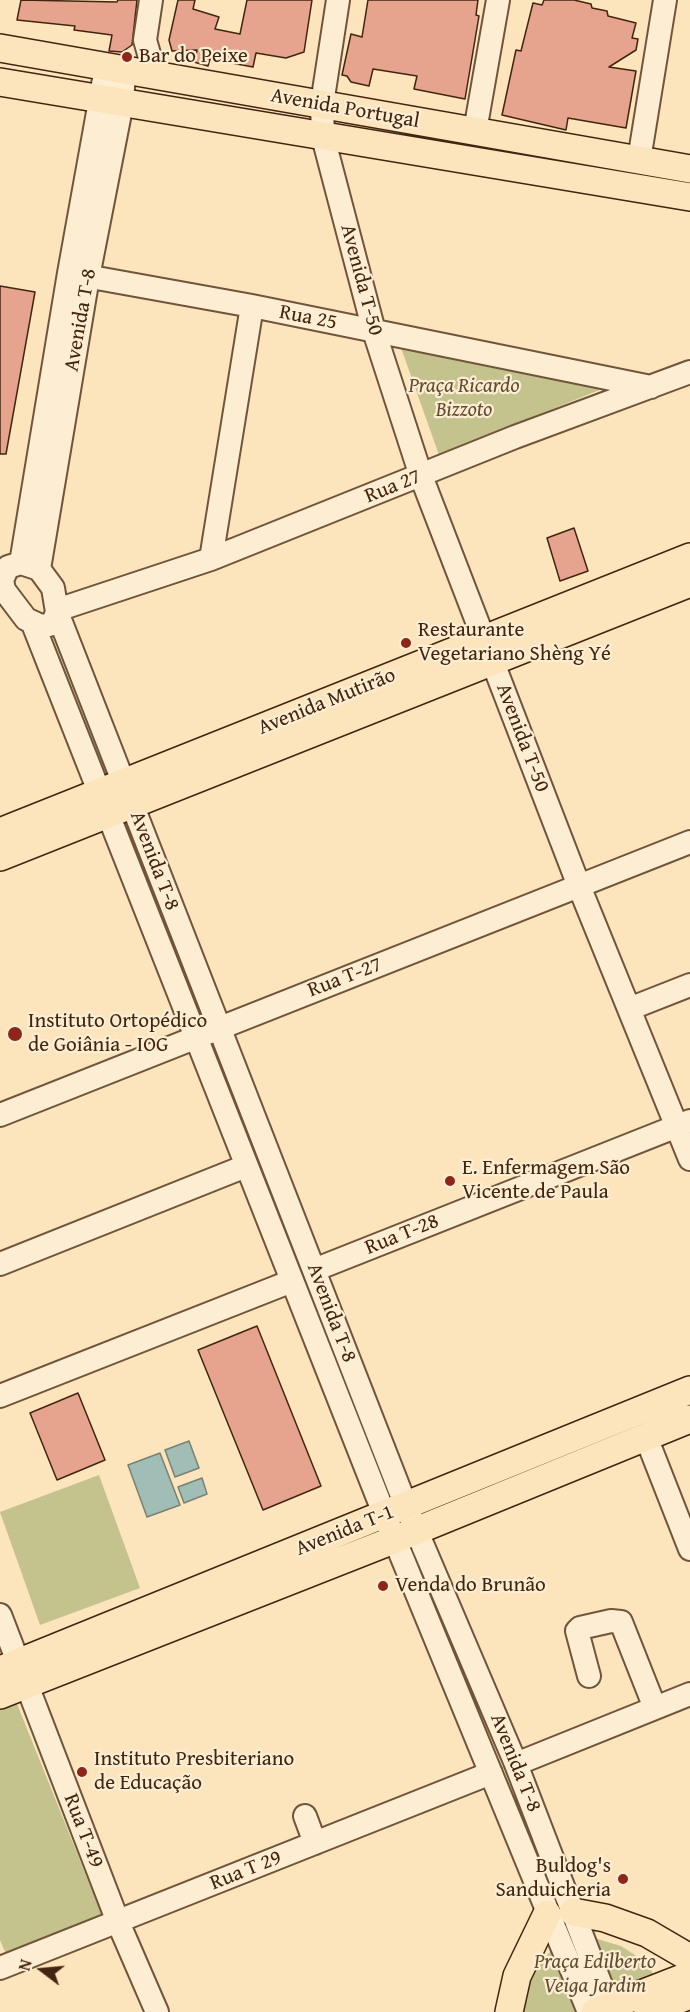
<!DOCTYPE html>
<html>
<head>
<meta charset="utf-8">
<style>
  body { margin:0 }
  #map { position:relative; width:690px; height:2012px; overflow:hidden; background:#fce4bc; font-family:"Gentium Book Plus",serif }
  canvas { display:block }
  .north { position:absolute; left:12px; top:1940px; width:60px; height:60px; -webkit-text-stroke:4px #fdedd3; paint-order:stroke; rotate:286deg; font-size:16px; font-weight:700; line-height:24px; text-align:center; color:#422510 }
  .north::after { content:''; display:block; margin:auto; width:21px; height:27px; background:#422510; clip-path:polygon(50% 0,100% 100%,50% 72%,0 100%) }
</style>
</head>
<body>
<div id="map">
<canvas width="690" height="2012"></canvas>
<div class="north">N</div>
</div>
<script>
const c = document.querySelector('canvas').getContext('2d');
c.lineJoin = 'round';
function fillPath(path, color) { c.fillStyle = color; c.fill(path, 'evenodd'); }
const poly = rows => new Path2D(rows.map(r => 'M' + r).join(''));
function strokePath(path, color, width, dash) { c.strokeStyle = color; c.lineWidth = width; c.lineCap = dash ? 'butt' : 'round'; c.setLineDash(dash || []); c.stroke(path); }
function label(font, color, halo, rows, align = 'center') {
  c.font = font + ' "Gentium Book Plus",serif'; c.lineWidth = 4.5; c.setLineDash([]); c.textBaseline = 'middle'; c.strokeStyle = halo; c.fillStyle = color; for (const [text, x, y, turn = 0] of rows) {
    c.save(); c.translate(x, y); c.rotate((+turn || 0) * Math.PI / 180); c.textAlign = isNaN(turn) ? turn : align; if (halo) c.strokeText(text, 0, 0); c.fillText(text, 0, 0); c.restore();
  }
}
fillPath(poly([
  [400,345,619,382,439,455],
  [99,1475,140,1588,40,1625,0,1512],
  [15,1699,102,1915,6,1954,0,1940,0,1706],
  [597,1939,621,1946,646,1962,663,1990,668,2012,523,2012,522,2003,533,1970,551,1951,572,1941]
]), '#c4c28d');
const water = poly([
  [189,1441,199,1468,175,1477,165,1450,189,1441],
  [160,1453,180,1505,147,1517,128,1465,160,1453],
  [202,1478,207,1494,184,1503,178,1487,202,1478]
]);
fillPath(water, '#a0beb5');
strokePath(water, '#7a8173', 1.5);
const building = poly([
  [21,0,117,2,118,0,137,0,132,45,122,52,109,51,112,35,74,30,75,26,17,20,21,0],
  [178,0,195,0,193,9,219,17,215,29,240,34,247,0,312,0,304,52,286,58,256,53,253,67,210,59,208,66,194,62,197,50,172,51,169,40,178,0],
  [368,0,478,0,476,15,479,16,465,99,414,89,417,76,373,69,369,86,351,82,347,76,342,75,351,34,362,37,368,0],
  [544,0,574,0,591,4,592,8,607,11,608,16,636,23,632,38,638,39,636,50,609,67,636,71,626,128,568,118,566,130,502,115,516,50,521,51,533,3,542,5,544,0],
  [0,286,35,292,6,454,0,454,0,286],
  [574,528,588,571,560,581,547,538,574,528],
  [257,1326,321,1486,263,1510,198,1350,257,1326],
  [78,1393,105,1460,57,1480,30,1413,78,1393]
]);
fillPath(building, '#e6a48f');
strokePath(building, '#422510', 1.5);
const minor = poly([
  [151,0,145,40,151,61,161,78],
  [338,0,322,104,323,137,374,331,421,476,579,886,690,1159],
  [475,131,498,0],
  [639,160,665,0],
  [69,273,252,306,651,387],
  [211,559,252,306],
  [21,563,69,273,106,68],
  [21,563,39,569,53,588,57,612,54,620,49,625,41,626,26,619,4,590,2,580,8,567,21,563],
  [39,569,88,277,122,103,124,72],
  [57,610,211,559,515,437,690,372],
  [57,612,406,1506,516,1764,609,2006],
  [33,624,385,1516,589,2012],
  [629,1009,690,985],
  [0,1115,690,842],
  [0,1264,246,1166],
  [314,1270,690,1121],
  [0,1396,292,1281],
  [646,1437,690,1549],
  [0,1615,118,1922,157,2012],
  [589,1676,577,1631,580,1628,611,1621,621,1622,655,1708],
  [516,1764,690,1694],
  [305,1816,315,1843],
  [0,1968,491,1773]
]);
const major = poly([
  [0,48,690,169],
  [0,82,690,197],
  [0,832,690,557],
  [0,857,690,583],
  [0,1670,690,1390],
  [0,1695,396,1539,690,1419],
  [573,1912,605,1918,647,1933,690,1958],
  [509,2012,517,1976,547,1914],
  [595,2012,690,1975],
  [648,2012,690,1995]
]);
strokePath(minor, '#70553b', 26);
strokePath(major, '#422510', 30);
strokePath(minor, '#fdedd3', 22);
strokePath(major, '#fce4bc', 27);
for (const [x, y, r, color] of [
  [127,57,6,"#8f2418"],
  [406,643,6,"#8f2418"],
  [15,1034,8,"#8f2418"],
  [450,1181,6,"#8f2418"],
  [383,1586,6,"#8f2418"],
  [82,1772,6,"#8f2418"],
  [623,1879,6,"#8f2418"]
]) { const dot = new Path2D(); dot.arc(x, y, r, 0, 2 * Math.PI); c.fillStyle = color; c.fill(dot); strokePath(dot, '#fdedd3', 2); }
label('21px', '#422510', '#fdedd3', [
  ["Bar do Peixe",139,57],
  ["Restaurante",418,631],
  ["Vegetariano Shèng Yé",418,655],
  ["Instituto Ortopédico",28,1022],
  ["de Goiânia - IOG",28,1046],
  ["E. Enfermagem São",462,1169],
  ["Vicente de Paula",462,1193],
  ["Venda do Brunão",395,1586],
  ["Instituto Presbiteriano",94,1760],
  ["de Educação",94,1784],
  ["Buldog's",611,1867,"right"],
  ["Sanduicheria",611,1891,"right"]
], 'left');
label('21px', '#422510', '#fdedd3', [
  ["Avenida Portugal",345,109,10],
  ["Avenida T-50",361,280,75],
  ["Rua 25",308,318,11],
  ["Avenida T-8",81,320,-80],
  ["Rua 27",393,487,-22],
  ["Avenida Mutirão",327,702,-22],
  ["Avenida T-50",522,738,69],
  ["Avenida T-8",154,861,69],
  ["Rua T-27",345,978,-21],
  ["Rua T-28",402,1235,-22],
  ["Avenida T-8",331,1313,69],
  ["Avenida T-1",345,1531,-22],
  ["Avenida T-8",515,1763,68],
  ["Rua T-49",83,1831,69],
  ["Rua T 29",246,1871,-22]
]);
label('italic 21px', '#624c2f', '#fdedd3', [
  ["Praça Ricardo",464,387],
  ["Bizzoto",464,411],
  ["Praça Edilberto",595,1963],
  ["Veiga Jardim",595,1987]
]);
</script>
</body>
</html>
